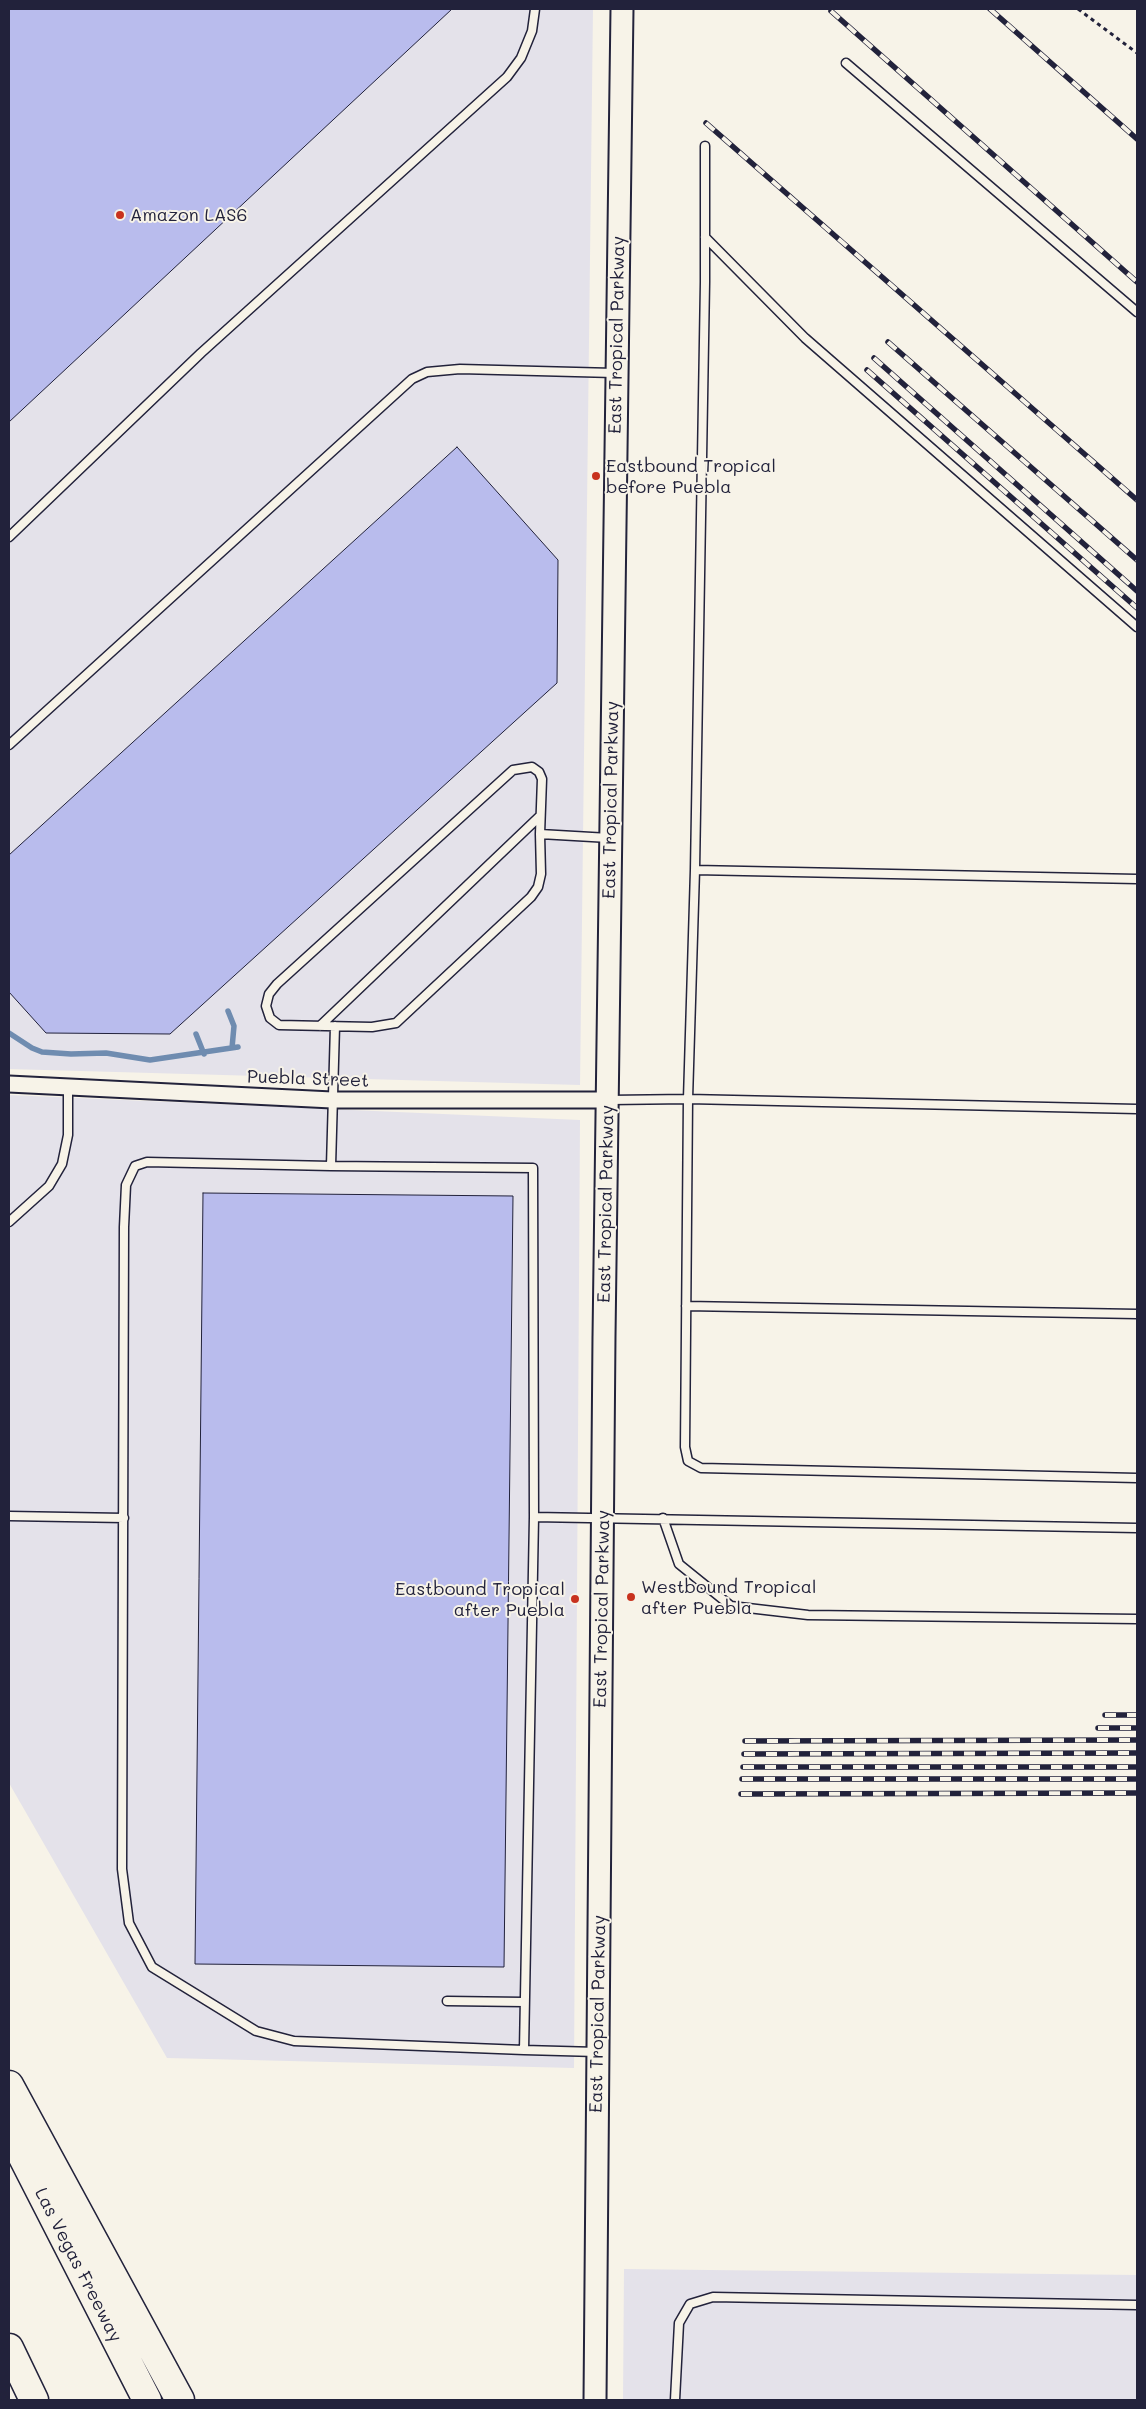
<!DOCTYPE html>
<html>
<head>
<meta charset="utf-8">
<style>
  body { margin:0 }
  #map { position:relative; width:1146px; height:2409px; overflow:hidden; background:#f7f3e8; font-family:Mali,sans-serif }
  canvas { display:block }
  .frame { position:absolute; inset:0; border:10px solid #22223b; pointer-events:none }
</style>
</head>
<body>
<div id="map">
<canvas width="1146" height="2409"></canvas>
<div class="frame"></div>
</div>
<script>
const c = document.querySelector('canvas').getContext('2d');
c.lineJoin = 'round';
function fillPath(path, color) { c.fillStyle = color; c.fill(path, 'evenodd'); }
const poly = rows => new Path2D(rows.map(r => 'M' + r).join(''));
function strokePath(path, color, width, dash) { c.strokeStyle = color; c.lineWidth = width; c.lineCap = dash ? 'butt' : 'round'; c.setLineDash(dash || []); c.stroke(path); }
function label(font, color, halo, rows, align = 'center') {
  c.font = font + ' Mali,sans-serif'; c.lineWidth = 4; c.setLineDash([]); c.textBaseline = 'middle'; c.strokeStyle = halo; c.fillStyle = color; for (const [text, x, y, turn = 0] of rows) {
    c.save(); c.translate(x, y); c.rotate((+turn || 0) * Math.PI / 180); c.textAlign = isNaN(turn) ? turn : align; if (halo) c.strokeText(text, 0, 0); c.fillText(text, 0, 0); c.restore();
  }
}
fillPath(poly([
  [9,9,593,9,580,1085,9,1069],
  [9,1095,580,1120,574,2068,167,2058,9,1783],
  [624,2269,1137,2275,1137,2400,623,2400]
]), '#e4e2ea');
strokePath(poly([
  [228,1011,234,1026,232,1048],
  [9,1033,32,1048,42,1052,71,1054,106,1053,150,1060,238,1047],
  [196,1034,204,1054]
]), '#6f8cb0', 5.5);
const building = poly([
  [9,9,452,9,9,422,9,9],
  [457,447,558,560,557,683,170,1034,46,1033,9,992,9,855,457,447],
  [203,1193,513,1196,504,1967,195,1964,203,1193]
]);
fillPath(building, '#b9bced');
strokePath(building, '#22223b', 1);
const lane = poly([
  [846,63,1137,312],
  [705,146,705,282,695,870,688,1099,685,1447,688,1461,701,1468,1137,1478],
  [705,237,805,338,1137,627],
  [9,537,201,353,507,77,521,58,532,31,535,9],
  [9,745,412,379,427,372,460,369,614,373],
  [540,834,541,874,538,887,531,897,396,1023,372,1027,279,1025,270,1018,266,1006,269,994,277,984,513,770,532,767,539,772,542,779,540,834,609,838],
  [695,870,1137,879],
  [320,1026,540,816],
  [609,1100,688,1099,1137,1109],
  [331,1166,335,1026],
  [9,1222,49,1186,62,1164,68,1135,68,1088],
  [686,1306,1137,1314],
  [9,1516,124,1518],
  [534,1517,1137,1528],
  [663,1518,679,1564,731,1606,808,1615,1137,1619],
  [447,2001,524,2002],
  [524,2050,534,1517,533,1168,331,1166,147,1162,135,1166,126,1185,124,1227,122,1869,129,1923,152,1967,256,2031,294,2041,524,2050,597,2052],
  [675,2400,679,2323,690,2304,713,2297,1137,2305]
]);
const street = poly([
  [9,1084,332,1100,607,1100]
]);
const secondary = poly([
  [595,2400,604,1336,622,9]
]);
const highway = poly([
  [9,2085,180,2400],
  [9,2130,147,2400],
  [9,2348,34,2400]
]);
strokePath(lane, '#22223b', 11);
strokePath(street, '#22223b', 19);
strokePath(secondary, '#22223b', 25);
strokePath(highway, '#22223b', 31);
strokePath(poly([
  [1078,9,1137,53]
]), '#22223b', 3, [4, 4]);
strokePath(lane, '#f7f3e8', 8);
strokePath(street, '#f7f3e8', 15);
strokePath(secondary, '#f7f3e8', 21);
strokePath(highway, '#f7f3e8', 28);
const rail = poly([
  [990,9,1137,139],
  [831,11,1137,282],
  [706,123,1137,500],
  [888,342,1137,560],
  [874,358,1137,591],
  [867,370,1137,608],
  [1105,1715,1137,1715],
  [1098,1728,1137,1728],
  [745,1741,1137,1740],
  [744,1754,1137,1753],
  [743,1767,1137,1767],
  [742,1779,1137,1779],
  [741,1794,1137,1793]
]);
strokePath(rail, '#22223b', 5.5);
strokePath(rail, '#f7f3e8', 4, [11]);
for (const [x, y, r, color] of [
  [120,215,5,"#c8321e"],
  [596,476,5,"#c8321e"],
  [631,1597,5,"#c8321e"],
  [575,1599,5,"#c8321e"]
]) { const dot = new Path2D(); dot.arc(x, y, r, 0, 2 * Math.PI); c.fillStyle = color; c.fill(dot); strokePath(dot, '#f7f3e8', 2); }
label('18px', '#22223b', '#f7f3e8', [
  ["Amazon LAS6",130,215],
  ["Eastbound Tropical",606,466],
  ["before Puebla",606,487],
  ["Westbound Tropical",641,1587],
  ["after Puebla",641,1608],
  ["Eastbound Tropical",565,1589,"right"],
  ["after Puebla",565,1610,"right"]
], 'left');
label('18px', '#22223b', '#f7f3e8', [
  ["East Tropical Parkway",617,335,-89],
  ["East Tropical Parkway",611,800,-89],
  ["Puebla Street",308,1079,2],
  ["East Tropical Parkway",606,1204,-89],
  ["East Tropical Parkway",602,1609,-89],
  ["East Tropical Parkway",598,2014,-89],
  ["Las Vegas Freeway",78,2265,63]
]);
</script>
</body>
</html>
